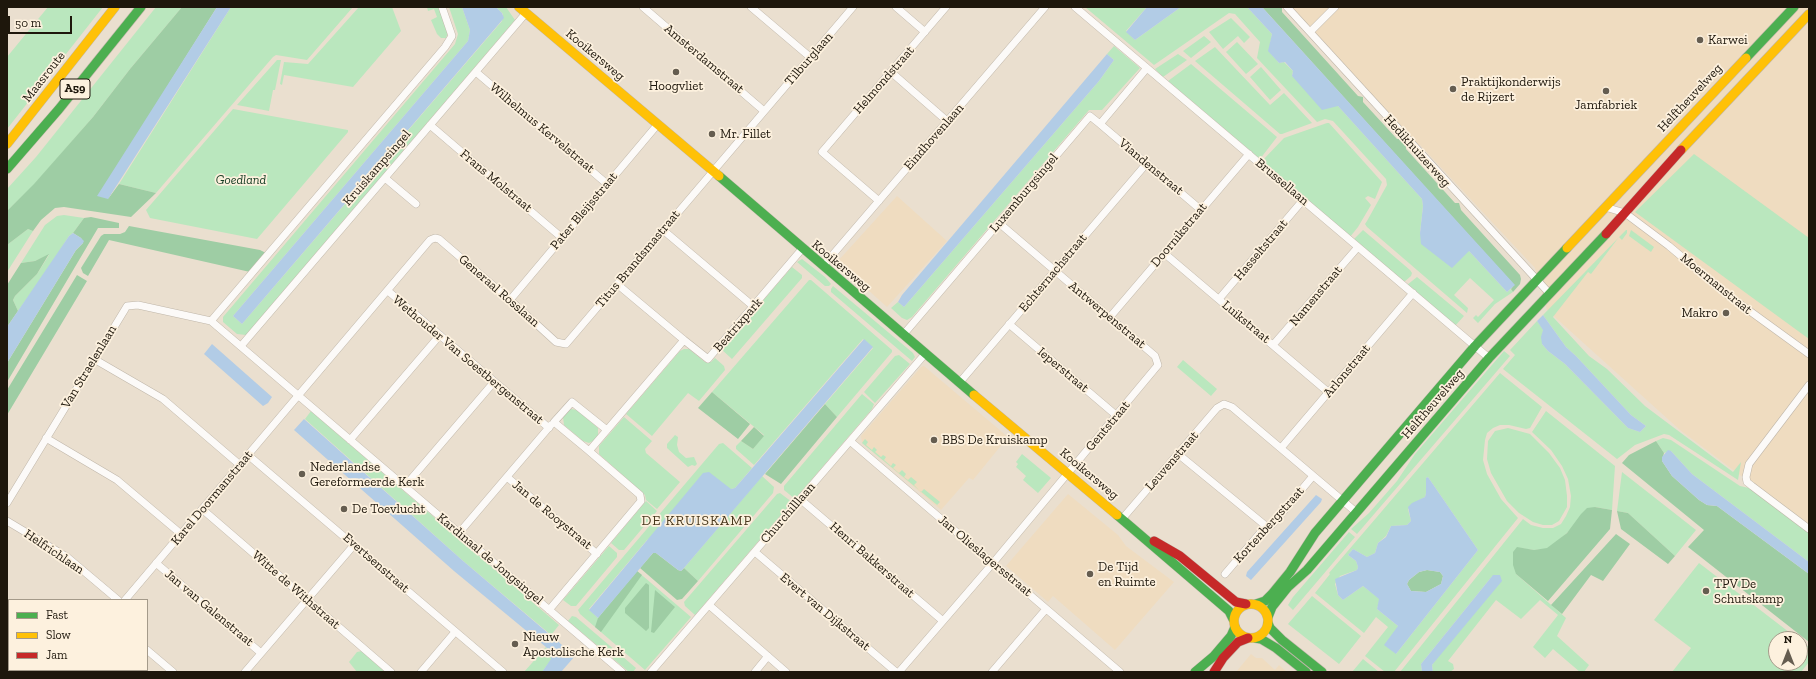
<!DOCTYPE html>
<html>
<head>
<meta charset="utf-8">
<style>
  body { margin:0 }
  #map { position:relative; width:1816px; height:679px; overflow:hidden; background:#eadfcf; font-family:"Zilla Slab",serif }
  canvas { display:block }
  .frame { position:absolute; inset:0; border:8px solid #1e170c; pointer-events:none }
  .legend { position:absolute; left:8px; top:599px; width:140px; height:72px; box-sizing:border-box; background:#fdf1de; border:1px solid #a49a8a; margin:0; padding:5px 7px; list-style:none; font-size:12px; color:#1e170c }
  .legend li { display:flex; align-items:center; gap:8px; height:20px }
  .legend b { width:20px; border:1px solid #a49a8a }
  .north { position:absolute; left:1768px; top:631px; width:40px; height:40px; box-sizing:border-box; background:#fdf1de; border:1px solid #a49a8a; border-radius:50%; rotate:0deg; font-size:11px; font-weight:700; line-height:16px; text-align:center; color:#1e170c }
  .north::after { content:''; display:block; margin:auto; width:14px; height:18px; background:#655d50; clip-path:polygon(50% 0,100% 100%,50% 72%,0 100%) }
  .scale { position:absolute; left:8px; top:16px; width:64px; height:18px; box-sizing:border-box; border:2px solid #1e170c; border-top:0; padding-left:5px; font-size:12px; line-height:14px; white-space:nowrap; color:#1e170c; -webkit-text-stroke:3px #fdf1de; paint-order:stroke }
</style>
</head>
<body>
<div id="map">
<canvas width="1816" height="679"></canvas>
<div class="frame"></div>
<ul class="legend">
<li><b style="height:5px;background:#4caf50"></b>Fast</li>
<li><b style="height:5px;background:#ffc107"></b>Slow</li>
<li><b style="height:5px;background:#c62828"></b>Jam</li>
</ul>
<div class="north">N</div>
<div class="scale">50 m</div>
</div>
<script>
const c = document.querySelector('canvas').getContext('2d');
c.lineJoin = 'round';
function fillPath(path, color) { c.fillStyle = color; c.fill(path, 'evenodd'); }
const poly = rows => new Path2D(rows.map(r => 'M' + r).join(''));
function strokePath(path, color, width, dash) { c.strokeStyle = color; c.lineWidth = width; c.lineCap = dash ? 'butt' : 'round'; c.setLineDash(dash || []); c.stroke(path); }
function label(font, color, halo, rows, align = 'center') {
  c.font = font + ' "Zilla Slab",serif'; c.lineWidth = 3.5; c.setLineDash([]); c.textBaseline = 'middle'; c.strokeStyle = halo; c.fillStyle = color; for (const [text, x, y, turn = 0] of rows) {
    c.save(); c.translate(x, y); c.rotate((+turn || 0) * Math.PI / 180); c.textAlign = isNaN(turn) ? turn : align; if (halo) c.strokeText(text, 0, 0); c.fillText(text, 0, 0); c.restore();
  }
}
fillPath(poly([
  [1291,7,1809,7,1809,527,1680,430,1547,310,1535,268,1420,145,1416,148,1354,75],
  [897,196,947,241,887,307,837,262],
  [924,366,1008,437,973,480,969,478,941,510,862,443,861,436,921,367],
  [1068,494,1118,535,1126,546,1174,582,1115,650,1053,596,1048,602,1006,566],
  [1251,654,1256,658,1262,658,1275,670,1279,665,1287,672,1236,672]
]), '#efdcc0');
fillPath(poly([
  [48,7,103,7,7,129,7,57],
  [156,7,182,7,130,69,93,117,34,185,7,211,7,189,36,157],
  [231,7,353,7,307,60,276,55,273,57,156,193,119,184],
  [359,7,392,7,401,31,353,87,284,75,282,85,280,84,284,62,308,64],
  [427,7,439,7,448,32,446,38,441,38,437,34,431,20,437,17,434,9,428,11],
  [449,7,462,7,470,30,468,41,233,316,242,324,502,21,503,14,496,7,506,7,515,20,246,335,237,334,223,322,223,317,455,44,458,34],
  [1085,7,1147,7,1126,31,1135,40,1181,7,1247,7,1272,34,1269,51,1279,63,1284,62,1293,71,1292,76,1338,106,1422,199,1423,206,1420,233,1469,251,1507,292,1511,289,1513,292,1495,304,1478,323,1473,318,1476,315,1478,317,1494,300,1470,278,1454,295,1468,308,1467,313,1367,227,1365,224,1367,221,1387,185,1386,179,1333,121,1325,119,1317,122,1257,58,1260,42,1235,14,1229,13,1154,65],
  [1231,18,1250,37,1244,43,1238,36,1223,49,1209,32],
  [1204,36,1211,42,1191,58,1183,51],
  [1237,42,1258,64,1246,74,1226,52],
  [1114,46,1140,68,1102,110,1089,110,912,317,907,320,902,318,891,308,898,302,904,307,1099,81,1114,60,1107,54],
  [1215,47,1270,105,1284,93,1312,123,1282,134,1280,134,1195,61],
  [1178,54,1187,60,1163,77,1155,69],
  [277,60,281,60,275,90,273,90,269,111,237,105],
  [1191,64,1277,137,1260,159,1168,81],
  [1261,67,1281,90,1270,100,1250,77],
  [233,109,348,130,348,132,257,239,150,218,146,210],
  [1327,123,1329,123,1382,182,1375,199,1368,196,1365,198,1371,205,1358,227,1350,237,1262,161,1284,138],
  [1694,154,1809,238,1809,339,1635,212],
  [64,215,84,218,73,233,69,236,43,277,18,311,13,300,15,296,37,274,49,255,35,261,21,263,45,225,57,216],
  [28,229,33,231,7,272,7,245],
  [1363,230,1410,270,1412,273,1411,276,1404,282,1354,239],
  [1626,230,1627,230,1627,233,1622,240,1619,237,1591,274,1588,272,1553,317,1589,356,1607,369,1645,406,1733,472,1741,462,1738,480,1669,435,1664,434,1635,445,1617,459,1503,369,1515,355,1510,350,1537,321,1543,329,1542,344,1548,351,1565,364,1628,428,1640,432,1646,426,1631,415,1576,356,1566,347,1543,315],
  [1631,230,1654,247,1651,252,1629,236],
  [802,259,825,277,831,284,829,286,825,286,797,262],
  [792,267,802,275,802,278,732,359,721,349],
  [1417,277,1464,316,1455,326,1407,285],
  [809,280,811,280,892,350,892,352,837,417,825,404,873,348,863,339,754,465,736,449,736,446,741,441,753,449,764,435,712,392],
  [833,286,913,353,915,357,912,361,831,292,831,289],
  [684,349,689,349,705,362,711,362,715,358,724,366,725,370,699,401,688,393,652,436,626,414,680,351],
  [1504,351,1510,356,1357,534,1351,529,1369,513,1397,481,1415,454],
  [899,355,910,364,875,403,864,392,895,356],
  [1183,360,1217,389,1211,396,1177,367],
  [1500,373,1542,407,1530,428,1526,429,1509,425,1500,425,1493,428,1487,433,1485,440,1483,460,1487,474,1501,499,1518,518,1394,672,1385,672,1365,656,1388,627,1376,617,1364,633,1315,593,1330,574,1329,573],
  [1428,477,1478,550,1396,654,1398,626,1377,609,1380,599,1363,586,1343,600,1338,595,1335,584,1340,576,1357,570,1358,567,1356,561,1348,555,1353,549,1367,557,1375,553,1378,543,1386,536,1391,526,1407,525,1411,521,1408,509,1414,503,1425,497,1426,493,1426,478],
  [862,394,874,404,872,409,795,499,784,490,784,486],
  [571,409,577,410,598,428,598,436,593,441,589,443,583,441,564,425,563,417],
  [311,411,559,625,551,635,462,560,305,419],
  [1546,411,1615,466,1612,510,1595,507,1557,542,1547,549,1534,550,1519,548,1516,574,1566,618,1557,636,1589,665,1584,672,1580,672,1553,649,1545,658,1533,647,1558,615,1540,600,1521,619,1496,600,1448,661,1453,664,1454,669,1450,672,1433,672,1432,665,1493,575,1421,664,1422,672,1400,672,1523,519,1531,525,1543,528,1553,528,1561,524,1566,516,1570,507,1571,496,1568,479,1562,466,1551,450,1532,432],
  [624,417,652,441,645,449,646,453,680,482,657,509,646,500,645,495,599,454,599,446],
  [1508,428,1530,434,1549,453,1560,468,1565,480,1567,496,1567,507,1559,521,1552,525,1543,525,1533,522,1519,513,1507,501,1491,473,1487,459,1488,441,1495,431],
  [675,435,678,437,677,445,679,452,686,458,694,457,697,464,695,466,692,465,688,467,667,448,667,444],
  [1663,438,1671,440,1740,486,1749,488,1809,532,1809,562,1692,474,1671,451,1664,453,1656,441],
  [865,439,868,442,866,445,872,450,874,447,877,450,875,452,881,457,883,455,886,457,884,460,891,466,893,463,896,465,893,468,899,473,902,470,906,474,904,477,908,480,911,477,917,482,914,485,921,492,924,489,940,502,937,505,942,509,862,443],
  [723,443,752,468,735,488,731,489,647,540,589,609,598,618,637,571,691,617,645,670,580,614,578,610,719,444],
  [1022,454,1051,478,1038,493,1023,480,1026,476,1016,467,1018,464,1016,462],
  [1622,472,1696,530,1675,556,1628,513,1617,511],
  [762,476,774,487,773,493,698,581,684,568],
  [780,493,792,502,695,615,685,606,684,602,777,494],
  [646,501,657,511,624,550,619,550,611,543],
  [1349,532,1355,537,1293,610,1288,605,1293,597],
  [609,546,617,553,617,557,576,606,571,606,563,600],
  [1699,563,1798,639,1776,639,1776,663,1800,663,1800,640,1809,647,1809,662,1801,672,1672,672,1691,648,1654,620],
  [1312,596,1361,636,1339,664,1288,624],
  [572,616,576,617,636,668,633,672,629,672,568,621],
  [546,647,551,653,551,660,542,672,524,672],
  [362,651,385,672,357,672,349,662,357,652],
  [1363,659,1379,672,1352,672]
]), '#bae7be');
fillPath(poly([
  [182,7,217,7,170,82,108,199,119,184,156,193,131,217,64,207,55,208,41,220,33,231,28,229,7,245,7,211,34,184,93,117,130,69],
  [1262,7,1282,7,1282,12,1358,96,1363,97,1363,102,1397,139,1401,139,1406,145,1406,149,1455,203,1459,203,1461,210,1520,275,1521,279,1520,284,1513,292,1511,289,1514,285],
  [91,217,119,223,119,228,98,228,7,382,7,363,76,250,83,243,81,238,73,233,84,218],
  [129,226,260,250,266,253,250,272,109,240,88,276,83,273,81,268,101,236,104,234,120,234,125,232],
  [49,254,37,274,15,296,13,300,18,311,7,327,7,285,21,263,35,261],
  [77,275,87,281,7,415,7,390],
  [712,392,750,424,738,439,698,408],
  [825,404,837,417,781,484,765,474],
  [754,427,764,436,753,449,741,441],
  [1656,441,1664,453,1662,461,1672,476,1699,500,1707,505,1717,506,1809,574,1809,642,1688,547,1704,530,1622,463,1629,455],
  [1595,507,1612,510,1610,529,1548,601,1516,574,1513,565,1513,552,1517,547,1534,550,1547,548,1567,533,1581,514,1587,508],
  [1617,511,1628,513,1675,556,1668,564,1621,529],
  [1616,534,1630,544,1603,581,1591,575,1562,614,1551,605],
  [653,553,656,553,678,570,681,571,684,568,698,581,682,599,677,600,640,568],
  [1427,570,1440,572,1443,576,1441,584,1426,592,1411,591,1407,584,1409,580,1419,572],
  [637,571,642,575,601,632,595,627,598,618],
  [646,583,649,585,649,628,646,631,625,613,625,608],
  [655,590,675,607,654,633,651,632]
]), '#9ecda4');
fillPath(poly([
  [217,7,231,7,108,199,97,196],
  [462,7,496,7,502,13,504,18,242,324,233,316,468,41,470,30],
  [1147,7,1181,7,1135,40,1126,32],
  [1247,7,1262,7,1515,285,1507,292,1469,251,1452,268,1421,244,1420,233,1423,206,1422,199,1338,106,1322,110,1292,76,1293,71,1285,62,1279,63,1268,51,1272,34],
  [1107,54,1114,60,1099,81,904,307,898,302,902,295],
  [73,233,81,238,84,241,83,243,76,250,7,363,7,327,69,236],
  [1543,315,1566,347,1576,356,1631,415,1646,426,1640,432,1628,428,1565,364,1548,351,1542,344,1541,337,1543,330,1537,321],
  [864,339,873,347,684,568,681,571,678,570,656,553,653,553,598,618,589,610,703,473,709,472,731,489,735,488],
  [212,344,272,397,268,403,263,406,204,354],
  [304,419,462,560,575,656,561,672,542,672,551,659,551,653,546,647,454,571,294,430],
  [1668,450,1671,451,1692,474,1809,562,1809,574,1717,506,1707,505,1699,500,1672,476,1662,461,1662,457],
  [1428,477,1478,550,1396,654,1384,645,1398,626,1377,609,1379,599,1363,586,1343,600,1338,595,1335,579,1357,570,1358,567,1356,561,1348,555,1353,549,1367,557,1375,553,1378,543,1386,537,1391,526,1407,525,1411,521,1408,507,1412,503,1425,497,1426,493,1426,478],
  [1427,570,1440,572,1443,576,1441,584,1426,592,1411,591,1407,584,1409,580,1419,572],
  [1316,495,1322,499,1321,502,1251,580,1246,576,1247,572],
  [1493,575,1500,575,1502,581,1432,665,1433,672,1422,672,1421,664]
]), '#b2cce6');
const street = poly([
  [643,7,764,111],
  [751,7,810,57],
  [896,7,925,32],
  [1075,7,1489,358],
  [1287,7,1549,293],
  [1310,32,1335,7],
  [476,72,607,184],
  [891,72,947,121],
  [1100,124,1201,210],
  [430,125,561,237],
  [385,178,416,204],
  [879,201,822,152,946,7],
  [1605,207,1625,213,1669,246,1725,293,1809,354],
  [663,230,753,306],
  [1164,253,1328,392],
  [823,266,1045,7],
  [617,284,684,340],
  [388,291,549,428],
  [1219,299,1303,200],
  [510,300,658,124],
  [1110,317,1249,154],
  [211,321,445,47,452,36,442,7],
  [1009,324,1117,416],
  [903,335,1090,116,1100,124,1147,68],
  [1273,345,1358,247],
  [241,346,526,13],
  [94,359,163,399,240,465],
  [960,382,1147,163],
  [1809,385,1749,464,1746,477,1747,482,1752,486,1809,529],
  [607,430,684,340,708,359,802,249],
  [46,438,117,480,181,534],
  [350,440,440,335],
  [850,441,1120,672],
  [1281,448,1413,293],
  [1178,454,1266,526],
  [248,455,503,672],
  [507,477,597,554],
  [405,486,494,382],
  [800,499,943,621],
  [7,503,127,306,138,305,211,321,622,672],
  [202,509,391,672],
  [1122,519,1217,408,1224,404,1232,407,1356,512],
  [7,521,67,557,118,600],
  [459,533,551,425],
  [755,552,896,672],
  [156,563,261,653],
  [1225,574,1266,526,1271,526,1313,476],
  [125,600,430,240,435,238,439,239,510,300,556,342,566,344,853,7],
  [709,605,786,672],
  [549,610,641,501,640,495,589,451,607,430,572,402,554,422,589,451],
  [7,626,9,627],
  [147,650,173,672],
  [60,670,63,672],
  [245,672,354,545],
  [421,672,455,632],
  [651,672,925,354],
  [755,672,768,656],
  [899,672,993,563,1158,365,1155,356,999,223],
  [992,672,1046,609]
]);
const fast = poly([
  [1746,58,1794,7],
  [7,169,59,109,141,7],
  [719,176,974,395],
  [1117,515,1229,611,1233,619],
  [1256,604,1265,601,1272,594,1290,572,1315,533,1475,346,1567,248],
  [1268,617,1272,607,1288,587,1307,570,1489,358,1606,234],
  [1268,623,1270,628,1282,640,1322,672],
  [1255,638,1261,639,1276,648,1306,672],
  [1195,672,1214,656,1231,636,1235,627]
]);
const slow = poly([
  [519,7,719,176],
  [7,144,115,7],
  [1681,150,1809,14],
  [1567,248,1746,58],
  [974,395,1117,515],
  '1234 621a17 17 0 1 1 34 0a17 17 0 1 1-34 0Z'
]);
const jam = poly([
  [1606,234,1681,150],
  [1154,541,1180,556,1236,602,1246,604],
  [1214,672,1223,658,1238,642,1248,638]
]);
strokePath(street, '#bfb6a9', 8);
strokePath(fast, '#bfb6a9', 10);
strokePath(slow, '#bfb6a9', 10);
strokePath(jam, '#bfb6a9', 10);
strokePath(street, '#fcfaf8', 7);
strokePath(fast, '#4caf50', 9);
strokePath(slow, '#ffc107', 9);
strokePath(jam, '#c62828', 9);
for (const [x, y, r, color] of [
  [1700,40,4,"#655d50"],
  [676,72,4,"#655d50"],
  [1453,89,4,"#655d50"],
  [1606,91,4,"#655d50"],
  [712,134,4,"#655d50"],
  [1726,313,4,"#655d50"],
  [934,440,4,"#655d50"],
  [302,474,4,"#655d50"],
  [344,509,4,"#655d50"],
  [1090,574,4,"#655d50"],
  [1706,591,4,"#655d50"],
  [515,644,4,"#655d50"]
]) { const dot = new Path2D(); dot.arc(x, y, r, 0, 2 * Math.PI); c.fillStyle = color; c.fill(dot); strokePath(dot, '#fdf1de', 1.5); }
for (const [x, y, w] of [
  [75,89,30]
]) { const box = new Path2D(); box.roundRect(x - w / 2, y - 10, w, 20, 3); c.fillStyle = '#fdf1de'; c.fill(box); strokePath(box, '#1e170c', 1); }
label('bold 12px', '#1e170c', null, [
  ["A59",75,89]
]);
label('13px', '#1e170c', '#fdf1de', [
  ["Karwei",1708,40],
  ["Praktijkonderwijs",1461,82],
  ["de Rijzert",1461,97],
  ["Hoogvliet",676,86,"center"],
  ["Jamfabriek",1606,105,"center"],
  ["Mr. Fillet",720,134],
  ["Makro",1718,313,"right"],
  ["BBS De Kruiskamp",942,440],
  ["Nederlandse",310,467],
  ["Gereformeerde Kerk",310,482],
  ["De Toevlucht",352,509],
  ["De Tijd",1098,567],
  ["en Ruimte",1098,582],
  ["TPV De",1714,584],
  ["Schutskamp",1714,599],
  ["Nieuw",523,637],
  ["Apostolische Kerk",523,652]
], 'left');
label('13px', '#1e170c', '#fdf1de', [
  ["Kooikersweg",595,55,40],
  ["Amsterdamstraat",704,59,40],
  ["Tilburglaan",809,59,-49],
  ["Maasroute",44,77,-52],
  ["Helmondstraat",884,80,-49],
  ["Helftheuvelweg",1690,98,-47],
  ["Wilhelmus Kervelstraat",542,128,40],
  ["Eindhovenlaan",934,137,-49],
  ["Hedikhuizerweg",1417,151,48],
  ["Viandenstraat",1151,167,40],
  ["Kruiskampsingel",377,168,-49],
  ["Frans Molstraat",496,181,40],
  ["Brussellaan",1282,182,40],
  ["Luxemburgsingel",1024,193,-50],
  ["Pater Bleijsstraat",584,211,-50],
  ["Doornikstraat",1179,235,-50],
  ["Hasseltstraat",1261,250,-50],
  ["Titus Brandsmastraat",638,259,-50],
  ["Kooikersweg",841,266,40],
  ["Echternachstraat",1053,273,-50],
  ["Moermanstraat",1716,284,39],
  ["Generaal Rosslaan",499,291,41],
  ["Namenstraat",1316,296,-50],
  ["Antwerpenstraat",1107,315,40],
  ["Luikstraat",1246,322,40],
  ["Beatrixpark",738,325,-49],
  ["Wethouder Van Soestbergenstraat",468,360,40],
  ["Van Straelenlaan",89,367,-59],
  ["Ieperstraat",1063,370,40],
  ["Arlonstraat",1347,371,-50],
  ["Helftheuvelweg",1433,404,-49],
  ["Gentstraat",1108,426,-50],
  ["Leuvenstraat",1172,461,-49],
  ["Kooikersweg",1089,474,40],
  ["Karel Doormanstraat",212,498,-50],
  ["Churchilllaan",788,513,-49],
  ["Jan de Rooystraat",552,515,40],
  ["Kortenbergstraat",1269,525,-48],
  ["Helfrichlaan",54,552,34],
  ["Jan Olieslagersstraat",985,556,40],
  ["Kardinaal de Jongsingel",490,559,40],
  ["Henri Bakkerstraat",872,560,41],
  ["Evertsenstraat",376,563,41],
  ["Witte de Withstraat",296,590,41],
  ["Jan van Galenstraat",209,608,40],
  ["Evert van Dijkstraat",825,612,40]
]);
label('italic 13px', '#133b22', '#fdf1de', [
  ["Goedland",241,180]
]);
c.letterSpacing = '1px';
label('14px', '#48381d', '#fdf1de', [
  ["DE KRUISKAMP",697,521]
]);
c.letterSpacing = '0px';
</script>
</body>
</html>
